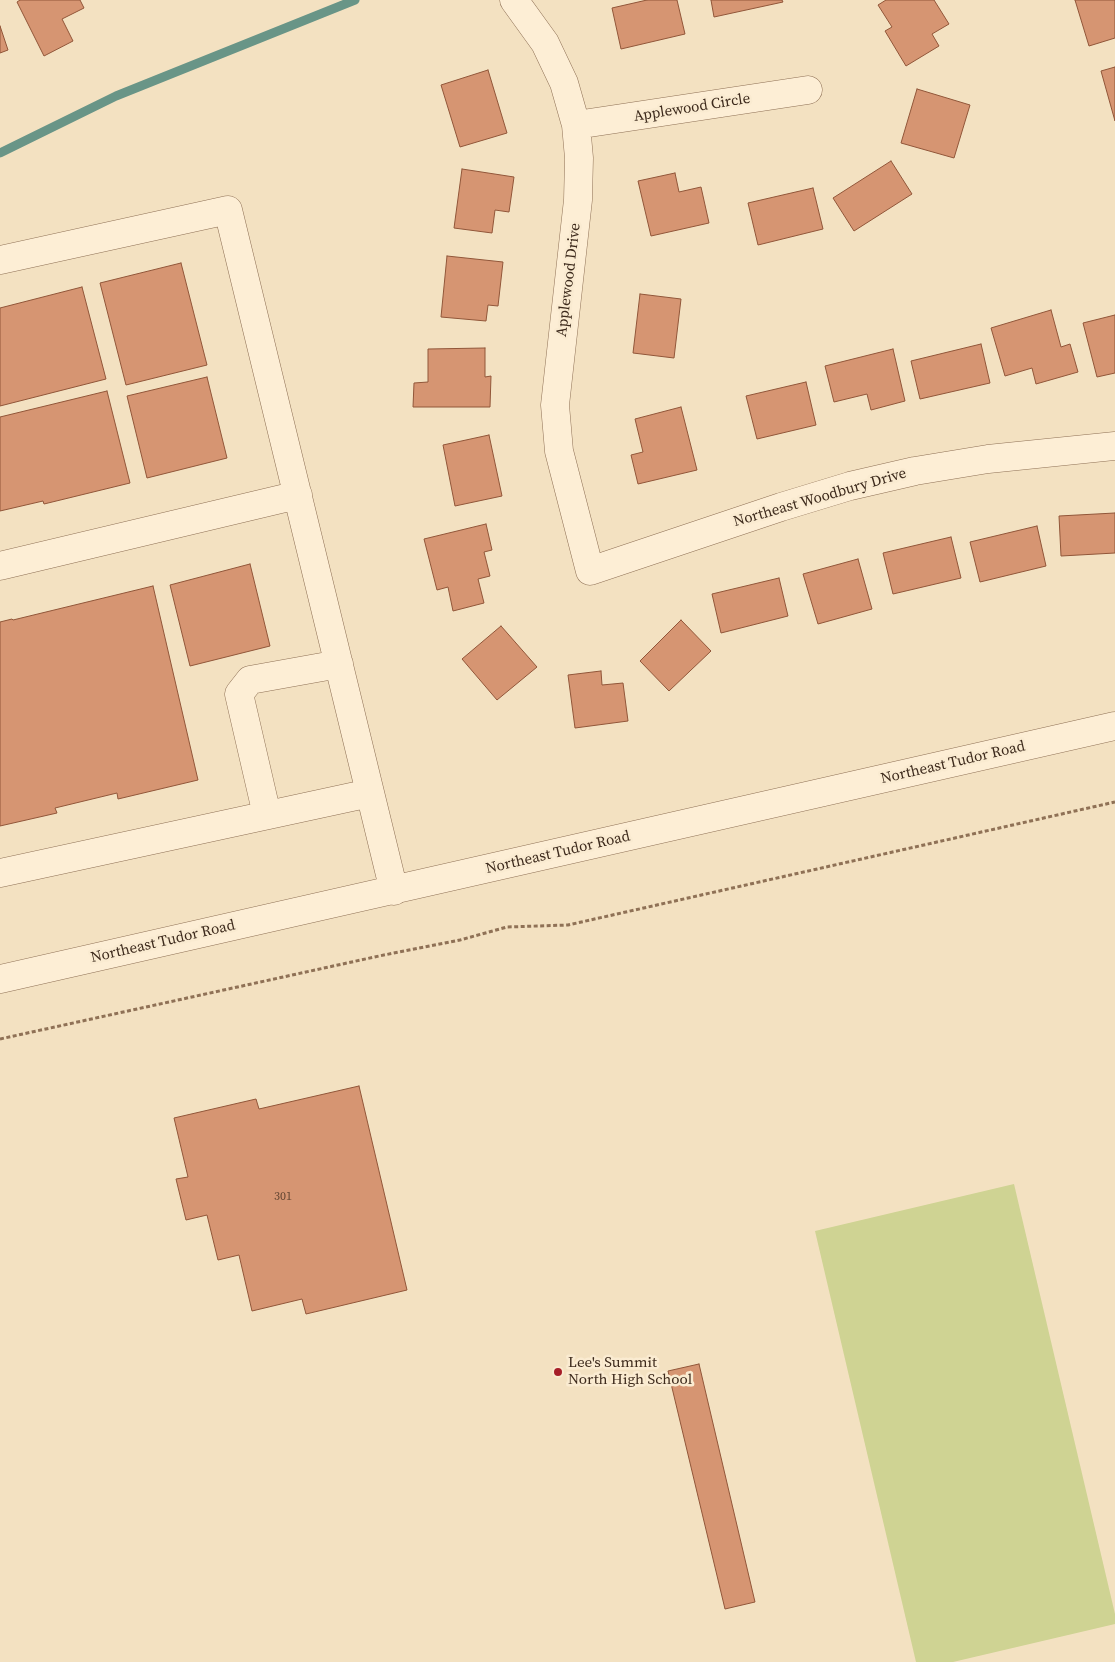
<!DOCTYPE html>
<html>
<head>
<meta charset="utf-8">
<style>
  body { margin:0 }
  canvas { display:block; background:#f3e1c1 }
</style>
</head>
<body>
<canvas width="1115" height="1662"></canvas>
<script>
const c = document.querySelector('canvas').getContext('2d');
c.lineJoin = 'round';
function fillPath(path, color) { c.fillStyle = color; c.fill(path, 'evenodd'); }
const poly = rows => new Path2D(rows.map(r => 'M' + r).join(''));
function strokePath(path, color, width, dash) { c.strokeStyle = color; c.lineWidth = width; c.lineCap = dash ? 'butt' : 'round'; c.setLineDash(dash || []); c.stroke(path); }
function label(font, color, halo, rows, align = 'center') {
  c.font = font + ' "Source Serif 4",serif'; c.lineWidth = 5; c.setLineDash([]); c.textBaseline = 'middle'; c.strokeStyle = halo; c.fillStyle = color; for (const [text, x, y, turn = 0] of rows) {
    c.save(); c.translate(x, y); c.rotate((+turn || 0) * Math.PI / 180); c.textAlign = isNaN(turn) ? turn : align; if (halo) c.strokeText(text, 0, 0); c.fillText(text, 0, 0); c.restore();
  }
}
fillPath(poly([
  [1014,1184,1115,1614,1115,1624,953,1662,916,1662,815,1231]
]), '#cfd393');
strokePath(poly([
  [0,153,116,96,355,0]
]), '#699587', 9);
const building = poly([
  [20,0,80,0,84,8,62,19,73,41,44,56,17,2,20,0],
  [647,0,677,0,685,34,621,49,612,8,647,0],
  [711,0,782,0,783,2,714,17,711,0],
  [886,0,934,0,949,24,932,34,939,46,906,66,885,31,892,27,878,5,886,0],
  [1075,0,1115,0,1115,38,1089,46,1075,0],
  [0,26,8,50,0,53,0,26],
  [1115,67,1115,121,1101,71,1115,67],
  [488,70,507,133,460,147,441,85,488,70],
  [917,89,970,105,954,158,901,143,917,89],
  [891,161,912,194,854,231,833,198,891,161],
  [462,169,514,177,509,212,495,210,492,233,454,228,462,169],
  [675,173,679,192,701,187,709,223,651,236,638,181,675,173],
  [813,188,823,229,758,245,748,203,813,188],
  [447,256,503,262,498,306,488,305,486,321,441,317,447,256],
  [181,263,207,365,126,385,100,283,181,263],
  [82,287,106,379,0,406,0,308,82,287],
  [640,294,681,299,674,358,633,353,640,294],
  [1051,310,1061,347,1070,344,1078,372,1036,384,1032,368,1005,376,991,328,1051,310],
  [1115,315,1115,373,1097,377,1083,323,1115,315],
  [981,344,990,383,920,399,911,361,981,344],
  [485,348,485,377,491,376,490,407,413,407,414,383,428,382,428,349,485,348],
  [893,349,905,401,871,410,867,394,834,402,825,366,893,349],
  [207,377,227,458,147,478,127,396,207,377],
  [806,382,816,425,757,439,746,396,806,382],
  [107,391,130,483,44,504,43,501,0,511,0,417,107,391],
  [681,407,697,470,638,484,631,455,643,452,635,419,681,407],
  [489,435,502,496,455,506,443,445,489,435],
  [1115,513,1115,553,1061,556,1059,516,1115,513],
  [486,524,492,550,484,552,490,576,478,579,484,603,453,611,448,587,437,590,424,539,486,524],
  [1037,526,1046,566,980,582,970,542,1037,526],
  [951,537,961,578,893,594,883,553,951,537],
  [858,559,872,609,818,624,803,574,858,559],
  [250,564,270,646,190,666,170,585,250,564],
  [779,578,788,616,721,633,712,594,779,578],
  [153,586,198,780,118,799,117,793,55,808,57,813,0,826,0,622,12,619,13,620,153,586],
  [681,620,711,651,669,691,640,661,681,620],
  [501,626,537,667,497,700,462,659,501,626],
  [601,671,602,685,623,683,628,721,575,728,568,675,601,671],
  [359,1086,407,1290,306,1314,302,1299,252,1311,239,1255,218,1260,207,1215,186,1220,176,1179,188,1177,174,1118,256,1099,259,1109,359,1086],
  [699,1364,755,1602,725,1609,668,1371,699,1364]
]);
fillPath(building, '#d69572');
strokePath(building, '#915639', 1);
const minor = poly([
  [514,0,545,43,564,83,576,125,579,158,578,200,555,405,559,451,590,571,781,507,850,486,915,471,988,459,1115,446],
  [576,125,808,90],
  [0,260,228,210,394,891],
  [0,566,298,495],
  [267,815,239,694,250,680,339,664],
  [0,873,370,793],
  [0,979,1115,726]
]);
strokePath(minor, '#8f7156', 29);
strokePath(poly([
  [0,1039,379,956,460,940,507,927,568,925,1115,802]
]), '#8f7156', 3, [4, 2.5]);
strokePath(minor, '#fdeed5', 28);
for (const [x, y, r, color] of [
  [558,1372,5,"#a61e28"]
]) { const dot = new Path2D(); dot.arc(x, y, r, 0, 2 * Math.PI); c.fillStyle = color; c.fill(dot); strokePath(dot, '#faebd1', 2); }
label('12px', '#634532', null, [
  ["301",283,1197]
]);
label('15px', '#3d2a1c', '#faebd1', [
  ["Applewood Circle",692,108,-9],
  ["Applewood Drive",569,280,-83],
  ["Northeast Woodbury Drive",820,498,-16],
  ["Northeast Tudor Road",953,763,-13],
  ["Northeast Tudor Road",558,853,-13],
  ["Northeast Tudor Road",163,942,-13]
]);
label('15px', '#3d2a1c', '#faebd1', [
  ["Lee's Summit",568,1363],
  ["North High School",568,1380]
], 'left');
</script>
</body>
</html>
